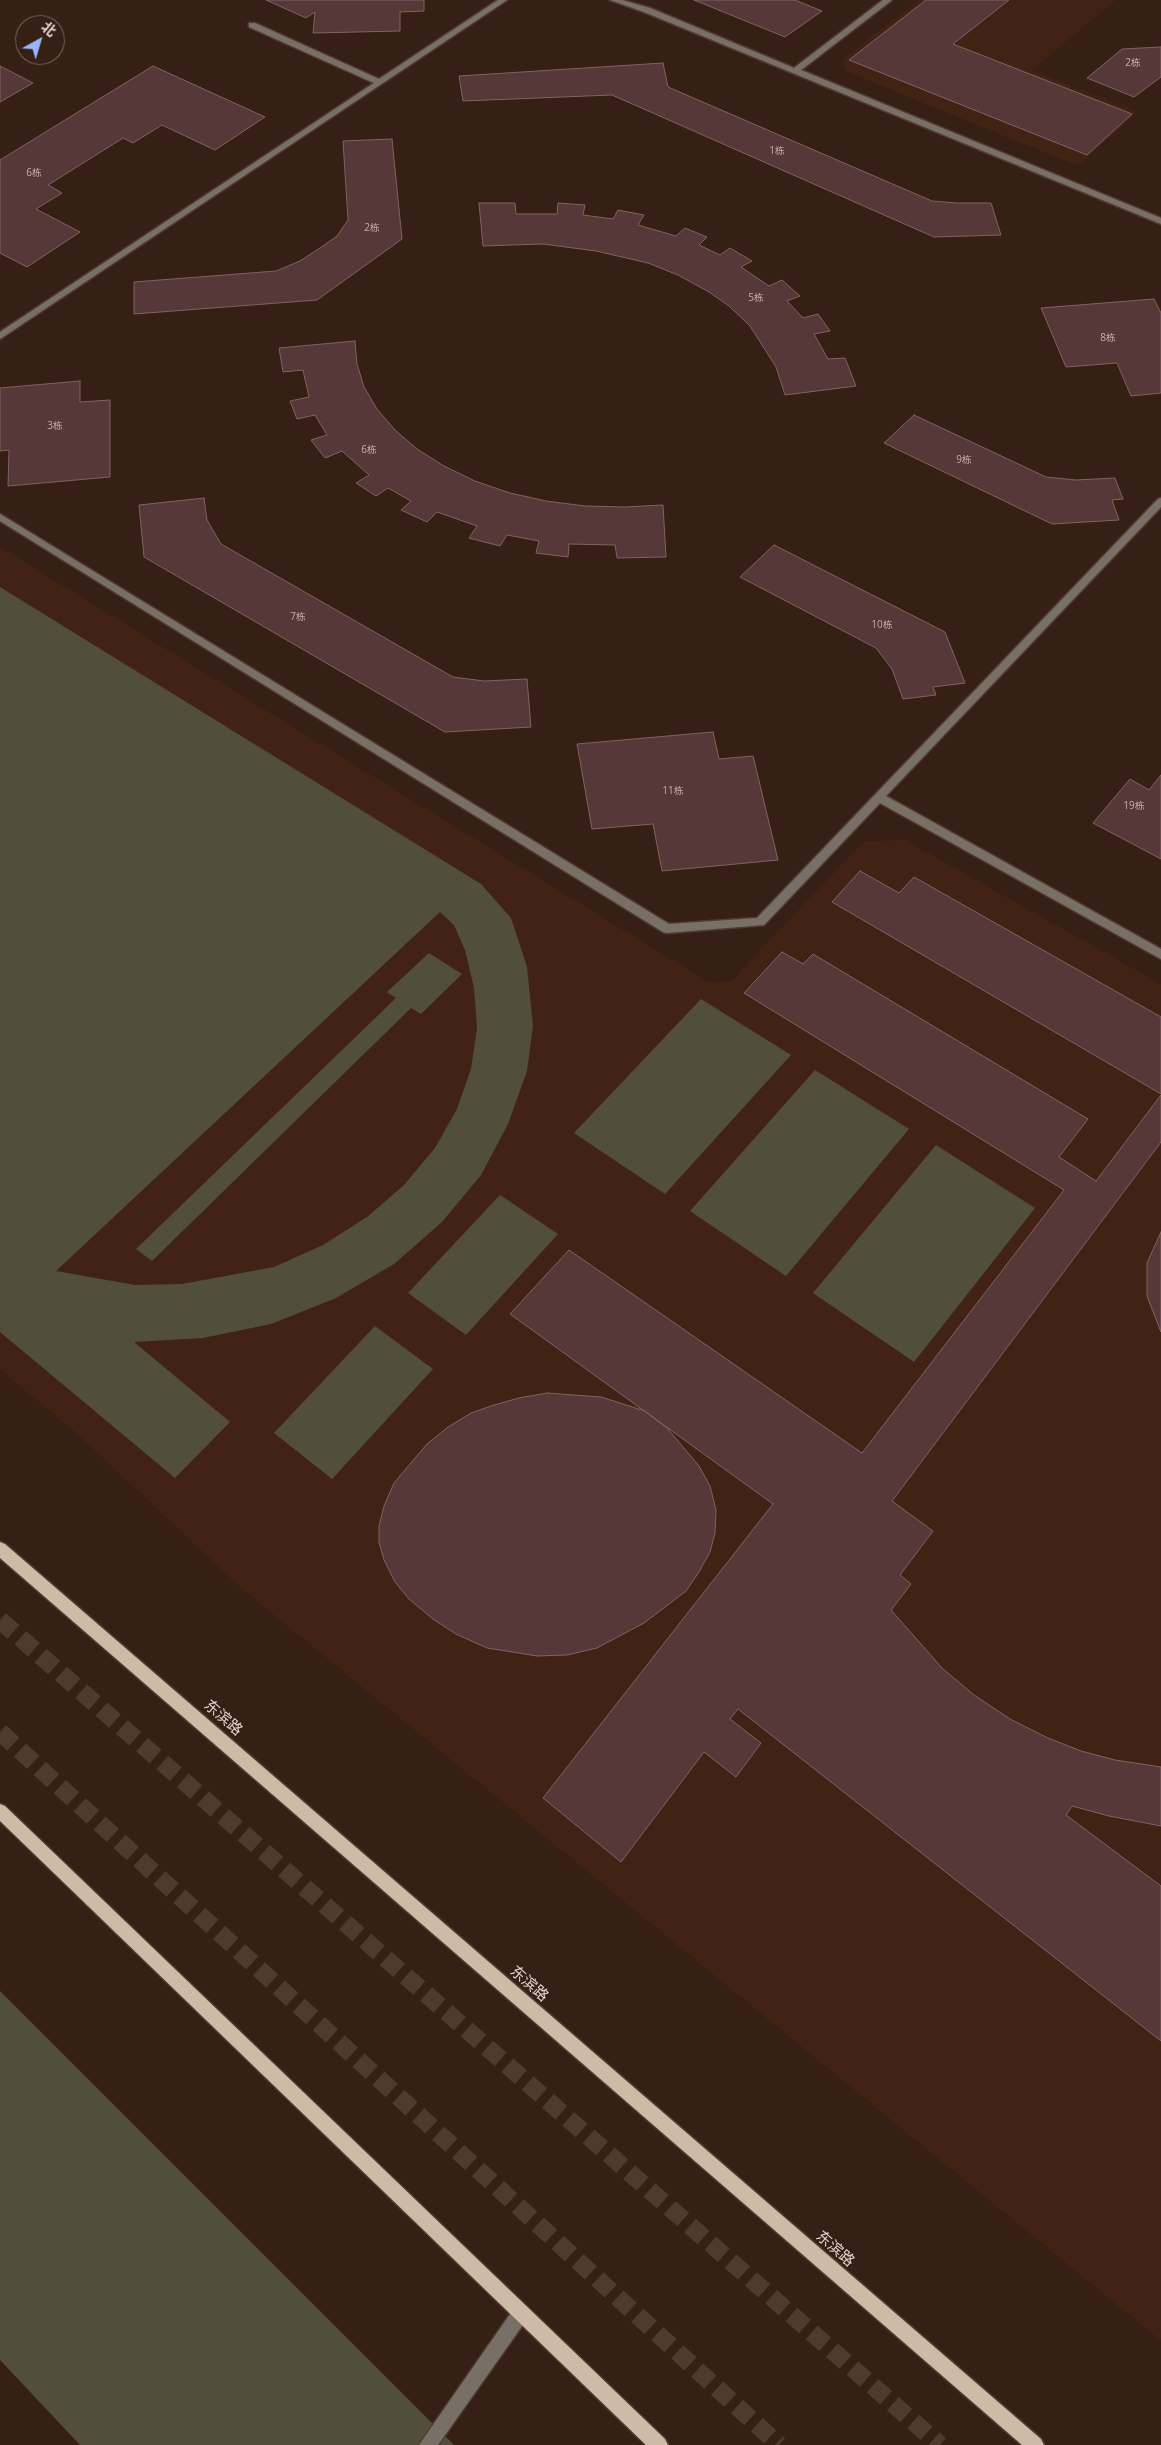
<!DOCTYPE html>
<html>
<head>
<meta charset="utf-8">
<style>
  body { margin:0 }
  #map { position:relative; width:1161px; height:2445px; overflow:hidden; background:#361f14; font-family:"Open Sans","Noto Sans SC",sans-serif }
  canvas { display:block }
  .north { position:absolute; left:15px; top:15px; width:50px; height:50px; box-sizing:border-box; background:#361f14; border:1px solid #7c685e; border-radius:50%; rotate:39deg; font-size:14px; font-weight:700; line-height:20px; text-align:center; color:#e6d5ce }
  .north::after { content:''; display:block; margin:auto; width:18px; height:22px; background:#99b5fd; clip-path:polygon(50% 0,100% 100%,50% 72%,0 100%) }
</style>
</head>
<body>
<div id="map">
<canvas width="1161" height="2445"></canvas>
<div class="north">北</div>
</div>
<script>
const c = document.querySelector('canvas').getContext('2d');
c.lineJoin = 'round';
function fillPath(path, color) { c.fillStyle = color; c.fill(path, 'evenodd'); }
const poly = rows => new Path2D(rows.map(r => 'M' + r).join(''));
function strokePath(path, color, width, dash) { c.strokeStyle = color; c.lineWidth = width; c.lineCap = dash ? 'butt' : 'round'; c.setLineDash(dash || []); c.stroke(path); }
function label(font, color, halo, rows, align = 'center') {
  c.font = font + ' "Open Sans","Noto Sans SC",sans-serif'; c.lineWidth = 4.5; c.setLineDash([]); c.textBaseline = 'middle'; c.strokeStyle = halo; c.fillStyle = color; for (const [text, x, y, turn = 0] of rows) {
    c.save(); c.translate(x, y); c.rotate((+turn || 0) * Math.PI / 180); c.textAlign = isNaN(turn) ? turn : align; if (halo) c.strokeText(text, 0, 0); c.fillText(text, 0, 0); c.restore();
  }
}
fillPath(poly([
  [919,0,1116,0,1032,70,1138,112,1078,166,847,72,841,60],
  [0,547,708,982,731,981,864,841,905,840,1161,984,1161,2341,242,1589,74,1431,0,1370]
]), '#412215');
fillPath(poly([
  [0,587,481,884,511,918,527,967,533,1026,527,1071,508,1124,481,1175,442,1222,394,1264,336,1298,271,1324,203,1338,134,1342,230,1422,175,1478,0,1332],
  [440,912,454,925,465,950,474,988,477,1028,471,1069,457,1109,435,1148,404,1185,367,1217,323,1245,274,1267,182,1284,135,1285,56,1271],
  [429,953,462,974,421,1014,411,1008,152,1261,136,1249,396,998,387,992],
  [701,999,791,1055,665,1194,574,1133],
  [815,1070,909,1129,786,1276,690,1211],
  [936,1145,1035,1208,914,1362,813,1293],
  [500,1195,558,1234,466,1335,408,1293],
  [375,1326,433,1369,332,1479,274,1433],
  [0,1991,454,2445,80,2445,0,2360]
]), '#524e3c');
const building = poly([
  [266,0,424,0,424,11,400,12,400,31,313,33,315,12,306,18,266,0],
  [694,0,795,0,822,11,785,37,694,0],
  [926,0,1009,0,953,44,1132,114,1087,155,849,60,926,0],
  [1161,47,1161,77,1134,97,1087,78,1122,49,1161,47],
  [663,63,668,87,932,201,957,203,991,203,1001,235,934,237,612,95,463,101,459,76,663,63],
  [0,66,33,83,0,102,0,66],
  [153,66,265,117,215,150,162,125,133,143,123,138,48,185,62,193,36,209,80,232,27,267,0,253,0,160,153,66],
  [392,139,402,239,317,300,134,314,134,282,276,271,300,261,320,248,337,236,348,220,343,141,392,139],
  [479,203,515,203,516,214,557,214,558,203,585,205,583,215,613,219,618,210,644,215,638,225,676,236,685,228,707,237,699,245,720,255,730,248,752,261,741,267,769,286,782,280,800,296,787,301,803,318,818,314,830,331,814,334,828,359,845,358,856,386,785,395,776,367,750,326,729,306,709,292,678,275,648,263,596,251,543,244,483,246,479,203],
  [1154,299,1161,313,1161,393,1131,396,1117,363,1066,367,1041,308,1154,299],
  [355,341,357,364,364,387,377,409,395,430,417,449,444,466,475,481,510,493,546,501,585,506,624,507,663,505,666,557,617,558,615,545,569,544,568,557,536,553,539,541,507,535,500,546,469,538,477,526,437,512,427,522,401,510,411,501,388,488,376,496,356,483,369,475,342,451,325,458,311,440,327,435,315,415,297,419,290,401,309,397,303,370,283,372,279,348,355,341],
  [80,381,80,402,110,400,110,477,8,486,9,450,0,451,0,388,80,381],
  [914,415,1046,477,1076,480,1115,478,1123,499,1112,500,1119,520,1052,524,884,443,914,415],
  [204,498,207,520,221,544,453,677,484,681,527,679,531,727,445,732,144,557,139,505,204,498],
  [774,545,945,632,965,683,933,687,936,695,903,699,892,669,876,648,740,577,774,545],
  [713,732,719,759,753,756,778,860,662,871,653,824,592,829,577,744,713,732],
  [1161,775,1161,859,1093,823,1130,779,1149,790,1161,775],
  [860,871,899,893,914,877,1161,1017,1161,1094,832,902,860,871],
  [782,952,803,964,813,954,1088,1119,1059,1157,1096,1181,1161,1095,1161,1142,892,1501,933,1531,900,1575,911,1584,891,1610,942,1668,974,1695,1010,1719,1048,1738,1081,1751,1115,1760,1161,1767,1161,1826,1109,1816,1072,1806,1066,1815,1161,1886,1161,2041,738,1709,730,1719,761,1743,736,1777,704,1752,621,1862,543,1798,773,1504,510,1314,569,1250,862,1453,1064,1190,744,993,782,952],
  [1161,1232,1161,1332,1147,1296,1147,1263,1161,1232],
  [547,1393,601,1397,645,1411,667,1428,699,1466,710,1486,716,1510,715,1533,710,1552,699,1572,686,1591,644,1623,597,1648,567,1655,537,1656,487,1648,456,1634,433,1619,409,1599,395,1582,384,1560,379,1542,379,1526,384,1506,394,1483,427,1444,448,1427,471,1413,494,1405,519,1398,547,1393]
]);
fillPath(building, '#563839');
strokePath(building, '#826263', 1);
strokePath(poly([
  [0,1620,940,2445],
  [0,1732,779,2445]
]), '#503a30', 18, [18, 9]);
const minor = poly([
  [498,0,507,0,0,339,0,332,374,83,249,27,249,23,255,23,379,79,498,0],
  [610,0,622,0,650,8,794,68,883,0,892,0,801,70,1161,218,1161,224,644,12,610,0],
  [1161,498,1161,507,886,796,1161,949,1161,959,880,803,764,925,667,933,663,932,0,521,0,514,669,924,757,918,1158,499,1161,498],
  [521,2305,527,2307,529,2313,527,2319,438,2445,419,2445,515,2307,521,2305]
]);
const major = poly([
  [0,1542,5,1544,1041,2439,1044,2445,1022,2445,0,1558,0,1542],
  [0,1804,5,1806,665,2439,668,2445,646,2445,0,1821,0,1804]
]);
strokePath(minor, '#523c32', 3);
strokePath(major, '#523c32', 3);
fillPath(minor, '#787066');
fillPath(major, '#cdbba6');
label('10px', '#c2aea9', null, [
  ["2栋",1133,63],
  ["1栋",777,151],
  ["6栋",34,173],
  ["2栋",372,228],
  ["5栋",756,298],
  ["8栋",1108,338],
  ["3栋",55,426],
  ["6栋",369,450],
  ["9栋",964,460],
  ["7栋",298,617],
  ["10栋",882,625],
  ["11栋",673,791],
  ["19栋",1134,806]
]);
label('15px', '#e6d5ce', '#361f14', [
  ["东滨路",223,1718,41],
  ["东滨路",529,1984,41],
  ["东滨路",835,2249,41]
]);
</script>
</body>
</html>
